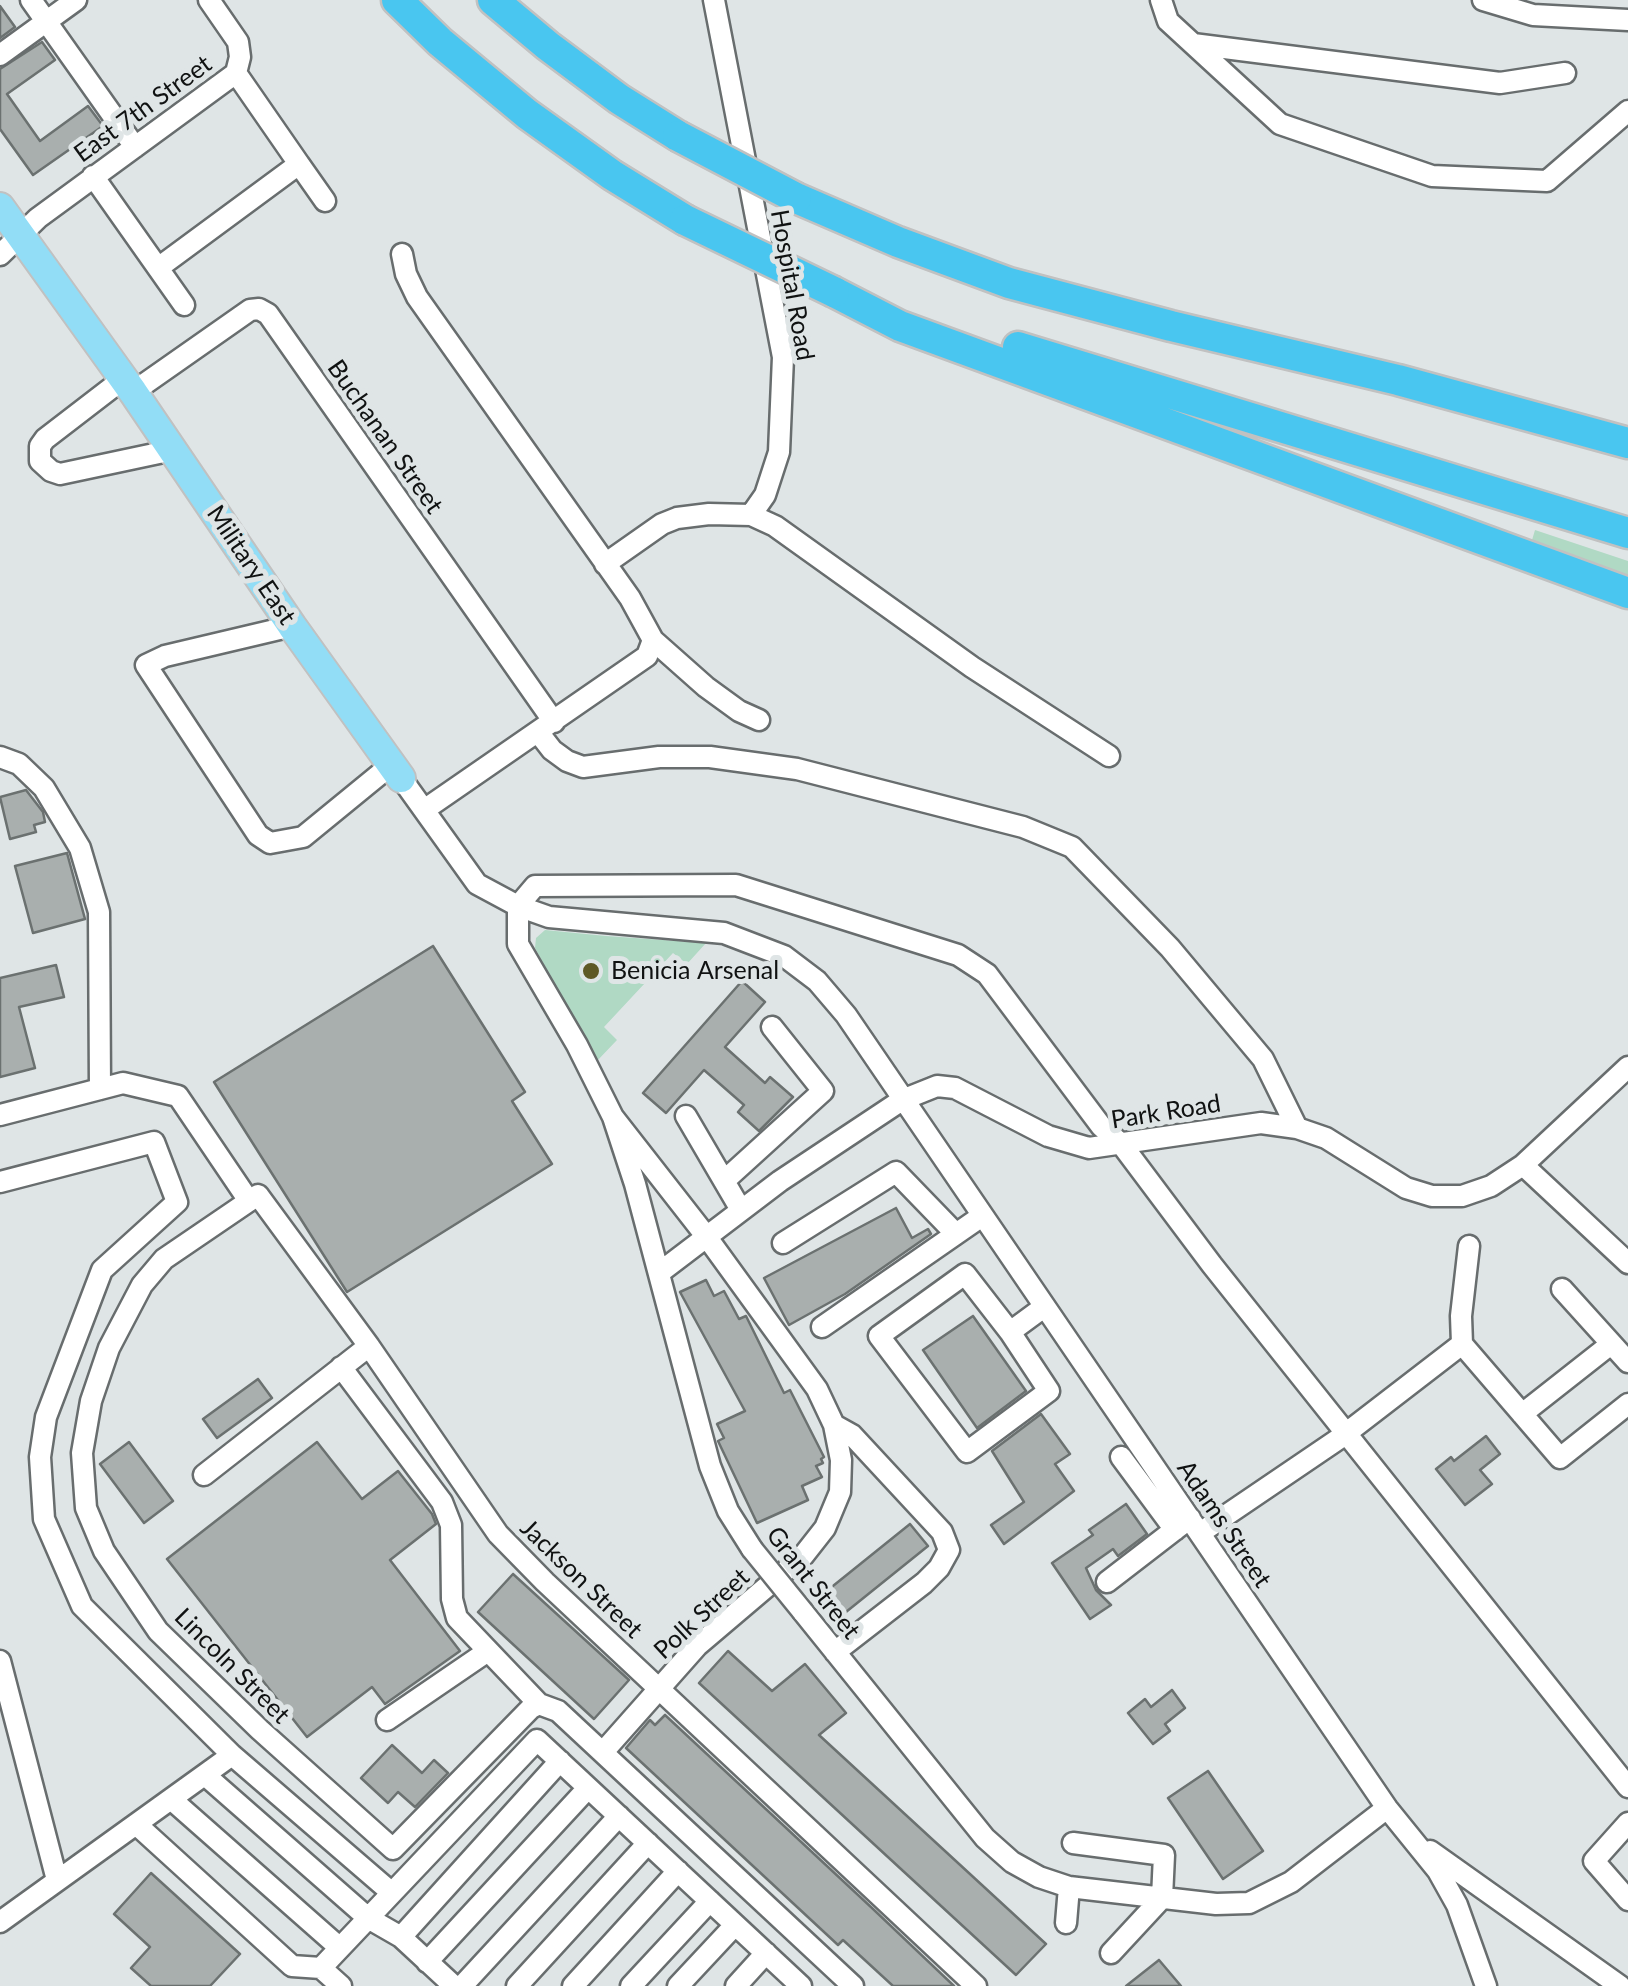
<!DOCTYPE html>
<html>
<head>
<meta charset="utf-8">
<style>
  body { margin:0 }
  canvas { display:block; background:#dfe5e6 }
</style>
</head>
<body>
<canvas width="1628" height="1986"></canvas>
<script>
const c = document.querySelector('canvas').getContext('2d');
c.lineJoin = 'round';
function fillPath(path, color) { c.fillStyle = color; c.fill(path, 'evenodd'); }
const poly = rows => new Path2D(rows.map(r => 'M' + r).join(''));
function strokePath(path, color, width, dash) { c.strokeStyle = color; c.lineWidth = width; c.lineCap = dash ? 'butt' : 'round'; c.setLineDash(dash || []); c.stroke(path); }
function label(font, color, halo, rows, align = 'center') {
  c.font = font + ' Lato,sans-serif'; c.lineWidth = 10; c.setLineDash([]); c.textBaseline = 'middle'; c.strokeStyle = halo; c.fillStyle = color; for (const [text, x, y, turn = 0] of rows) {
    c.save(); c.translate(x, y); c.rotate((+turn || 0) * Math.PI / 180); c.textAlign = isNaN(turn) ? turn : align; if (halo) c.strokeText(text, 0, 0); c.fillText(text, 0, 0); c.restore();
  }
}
fillPath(poly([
  [1535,530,1628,561,1628,583,1530,547],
  [545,930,606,936,706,943,687,964,673,953,604,1027,617,1040,596,1062,535,948,536,938]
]), '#b0d9c4');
const building = poly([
  [0,6,15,27,0,38,0,6],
  [42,42,55,60,7,94,40,141,88,106,103,126,33,175,0,129,0,69,42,42],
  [26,790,43,812,45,822,34,825,36,832,10,839,0,797,26,790],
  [67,853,85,919,33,933,15,866,67,853],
  [433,946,525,1092,512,1101,552,1164,347,1292,214,1082,433,946],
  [56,965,64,997,19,1007,35,1068,0,1077,0,978,56,965],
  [742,981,765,1002,725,1047,765,1083,770,1077,793,1097,759,1131,738,1112,744,1105,704,1070,666,1113,643,1093,742,981],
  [896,1208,912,1238,928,1229,931,1234,845,1294,789,1325,764,1278,896,1208],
  [706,1280,714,1296,724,1291,739,1319,746,1316,784,1393,790,1390,824,1457,821,1459,823,1463,816,1466,822,1477,802,1486,808,1500,757,1523,718,1441,724,1438,717,1424,745,1411,680,1292,706,1280],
  [973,1316,1026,1391,977,1428,923,1350,973,1316],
  [258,1379,272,1398,217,1438,203,1419,258,1379],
  [1041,1414,1070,1454,1055,1464,1074,1491,1004,1544,991,1525,1024,1502,992,1451,1041,1414],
  [1486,1436,1500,1454,1480,1470,1492,1484,1465,1505,1436,1469,1451,1457,1454,1461,1486,1436],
  [129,1442,173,1501,144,1523,100,1464,129,1442],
  [317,1442,362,1499,398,1471,432,1514,436,1524,390,1560,460,1651,385,1704,372,1687,307,1737,167,1559,317,1442],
  [1126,1504,1147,1534,1118,1556,1113,1549,1086,1568,1096,1590,1111,1605,1090,1619,1052,1563,1093,1535,1089,1530,1126,1504],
  [910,1524,928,1546,841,1616,823,1594,910,1524],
  [513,1574,629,1680,594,1719,478,1612,513,1574],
  [728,1651,772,1691,805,1664,846,1713,819,1735,1046,1944,1016,1975,699,1683,728,1651],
  [1172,1690,1185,1708,1165,1724,1170,1731,1153,1744,1128,1713,1145,1699,1151,1707,1172,1690],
  [665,1715,872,1908,954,1986,893,1986,843,1940,838,1945,626,1748,650,1720,655,1725,665,1715],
  [392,1745,422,1773,434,1760,448,1773,415,1807,398,1792,388,1803,361,1778,392,1745],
  [1208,1771,1263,1851,1223,1879,1168,1798,1208,1771],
  [151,1873,240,1954,210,1986,151,1986,131,1968,150,1947,114,1914,151,1873],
  [1159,1960,1181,1986,1126,1986,1159,1960]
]);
fillPath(building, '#a9afae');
strokePath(building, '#6b7170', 2.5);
const minor = poly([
  [31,0,135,147],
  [209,0,238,42,240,57,236,73],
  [714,0,783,357,779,452,765,495,751,515],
  [1161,0,1168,21,1280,124,1432,176,1547,181,1628,111],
  [1483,0,1533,15,1628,20],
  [1193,44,1500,83,1565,73],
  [0,55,76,0],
  [299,164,325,201],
  [93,176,184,305],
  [402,254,406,274,417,297,630,598,653,640,647,656,424,810],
  [0,255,38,218,236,73],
  [158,268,299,164,236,73],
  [123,379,45,439,40,446,40,461,51,471,60,474,173,450],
  [133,392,250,310,259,309,268,314,554,722],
  [605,564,662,524,677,518,709,514,751,515,775,526,972,667,1109,756],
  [292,626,165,656,146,665,258,835,270,843,303,837,391,765],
  [653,640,706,687,739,711,759,720],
  [538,732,552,750,567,761,583,767,659,757,710,757,797,769,1023,827,1072,847,1170,948,1263,1059,1297,1128],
  [0,757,19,764,44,788,80,848,99,912,100,1089],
  [401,778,477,884,518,906,549,917,724,933,784,956,817,981,846,1015,1387,1808,1438,1871,1457,1905,1486,1986],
  [518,906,535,886,736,885,958,955,987,974,1101,1126,1122,1145,1212,1265,1628,1787],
  [518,906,518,944,577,1045,613,1117,635,1184,710,1466,728,1511,752,1549],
  [0,1115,123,1083,178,1096,249,1201],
  [686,1116,741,1210],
  [1523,1165,1628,1263],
  [724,1181,823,1091,772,1027],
  [0,1182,154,1142,177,1202,102,1270,46,1417,40,1457,44,1519,82,1606,232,1755,392,1893],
  [783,1243,896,1172,956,1234],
  [659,1273,780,1181,902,1100,937,1086,955,1088,1048,1136,1089,1148,1261,1123,1297,1128,1326,1138,1406,1188,1432,1196,1462,1196,1491,1186,1523,1165,1628,1067],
  [1562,1289,1628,1362],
  [822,1327,982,1216],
  [1010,1332,1049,1391,967,1452,879,1336,965,1274,1010,1332,1044,1307],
  [1462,1344,1560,1458,1628,1404],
  [341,1367,442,1502,451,1525,452,1599,457,1618,539,1704],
  [1522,1414,1611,1344],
  [834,1425,852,1435,942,1532,949,1550,939,1568,924,1583,835,1652],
  [1121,1457,1175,1530],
  [204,1475,369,1346],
  [1200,1533,1340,1438,1462,1344,1461,1316,1469,1246],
  [1107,1582,1190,1518],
  [803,1612,985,1838,1012,1862,1039,1877,1069,1887,1216,1904,1249,1903,1291,1882,1387,1808],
  [0,1661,57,1880],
  [387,1720,488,1651],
  [603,1752,697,1646,803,1556,825,1528,840,1492,841,1460,834,1425,817,1389,706,1236,613,1117],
  [205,1775,368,1918,401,1937,454,1986],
  [171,1799,340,1948],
  [1628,1823,1594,1861,1628,1900],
  [136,1824,292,1966,321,1968,341,1986],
  [1073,1843,1164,1855,1162,1898,1111,1953],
  [1430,1851,1620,1986],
  [0,1922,232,1755],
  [1066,1923,1069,1887],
  [401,1937,560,1761],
  [427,1962,588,1788],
  [321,1968,537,1740,801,1986],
  [462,1986,619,1816],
  [517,1986,648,1843],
  [573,1986,678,1871],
  [631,1986,710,1901],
  [678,1986,735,1925],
  [736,1986,766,1953],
  [853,1986,558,1711,539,1704,531,1708,393,1849,260,1730,158,1631,104,1551,86,1508,82,1453,91,1401,109,1348,142,1285,164,1259,258,1195,369,1346,498,1534,545,1582,976,1986]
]);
const major = poly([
  [0,207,133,392,292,626,401,778]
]);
const highway = poly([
  [397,0,440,42,527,114,612,175,685,220],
  [493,0,548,46,619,99,678,136],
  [796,198,898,242,1009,283,1171,326,1398,380,1628,443],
  [834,292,900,326,1628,593],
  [1018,347,1628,533]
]);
strokePath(minor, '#686d6e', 25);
strokePath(major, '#c1c1c1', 32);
strokePath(highway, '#c1c1c1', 35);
strokePath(minor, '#fff', 20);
strokePath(major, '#92ddf6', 28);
strokePath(highway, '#49c6f0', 30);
const minorBridge = poly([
  [752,1549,803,1612]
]);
const highwayBridge = poly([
  [678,136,796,198],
  [685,220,834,292]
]);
strokePath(minorBridge, '#686d6e', 25, []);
strokePath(highwayBridge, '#c1c1c1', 35, []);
strokePath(minorBridge, '#fff', 20);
strokePath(highwayBridge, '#49c6f0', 30);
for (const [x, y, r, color] of [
  [591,971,10,"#5e5825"]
]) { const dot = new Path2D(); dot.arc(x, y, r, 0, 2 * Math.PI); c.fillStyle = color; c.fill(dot); strokePath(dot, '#dfe5e6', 4); }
label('25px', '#101212', '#dfe5e6', [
  ["East 7th Street",143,109,-36],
  ["Hospital Road",792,285,80],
  ["Buchanan Street",385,437,55],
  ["Military East",251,565,56],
  ["Park Road",1166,1112,-9],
  ["Adams Street",1224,1524,56],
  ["Jackson Street",581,1579,44],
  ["Grant Street",813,1583,52],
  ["Polk Street",702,1614,-43],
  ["Lincoln Street",232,1666,45]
]);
label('25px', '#101212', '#dfe5e6', [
  ["Benicia Arsenal",611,971]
], 'left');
</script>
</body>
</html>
